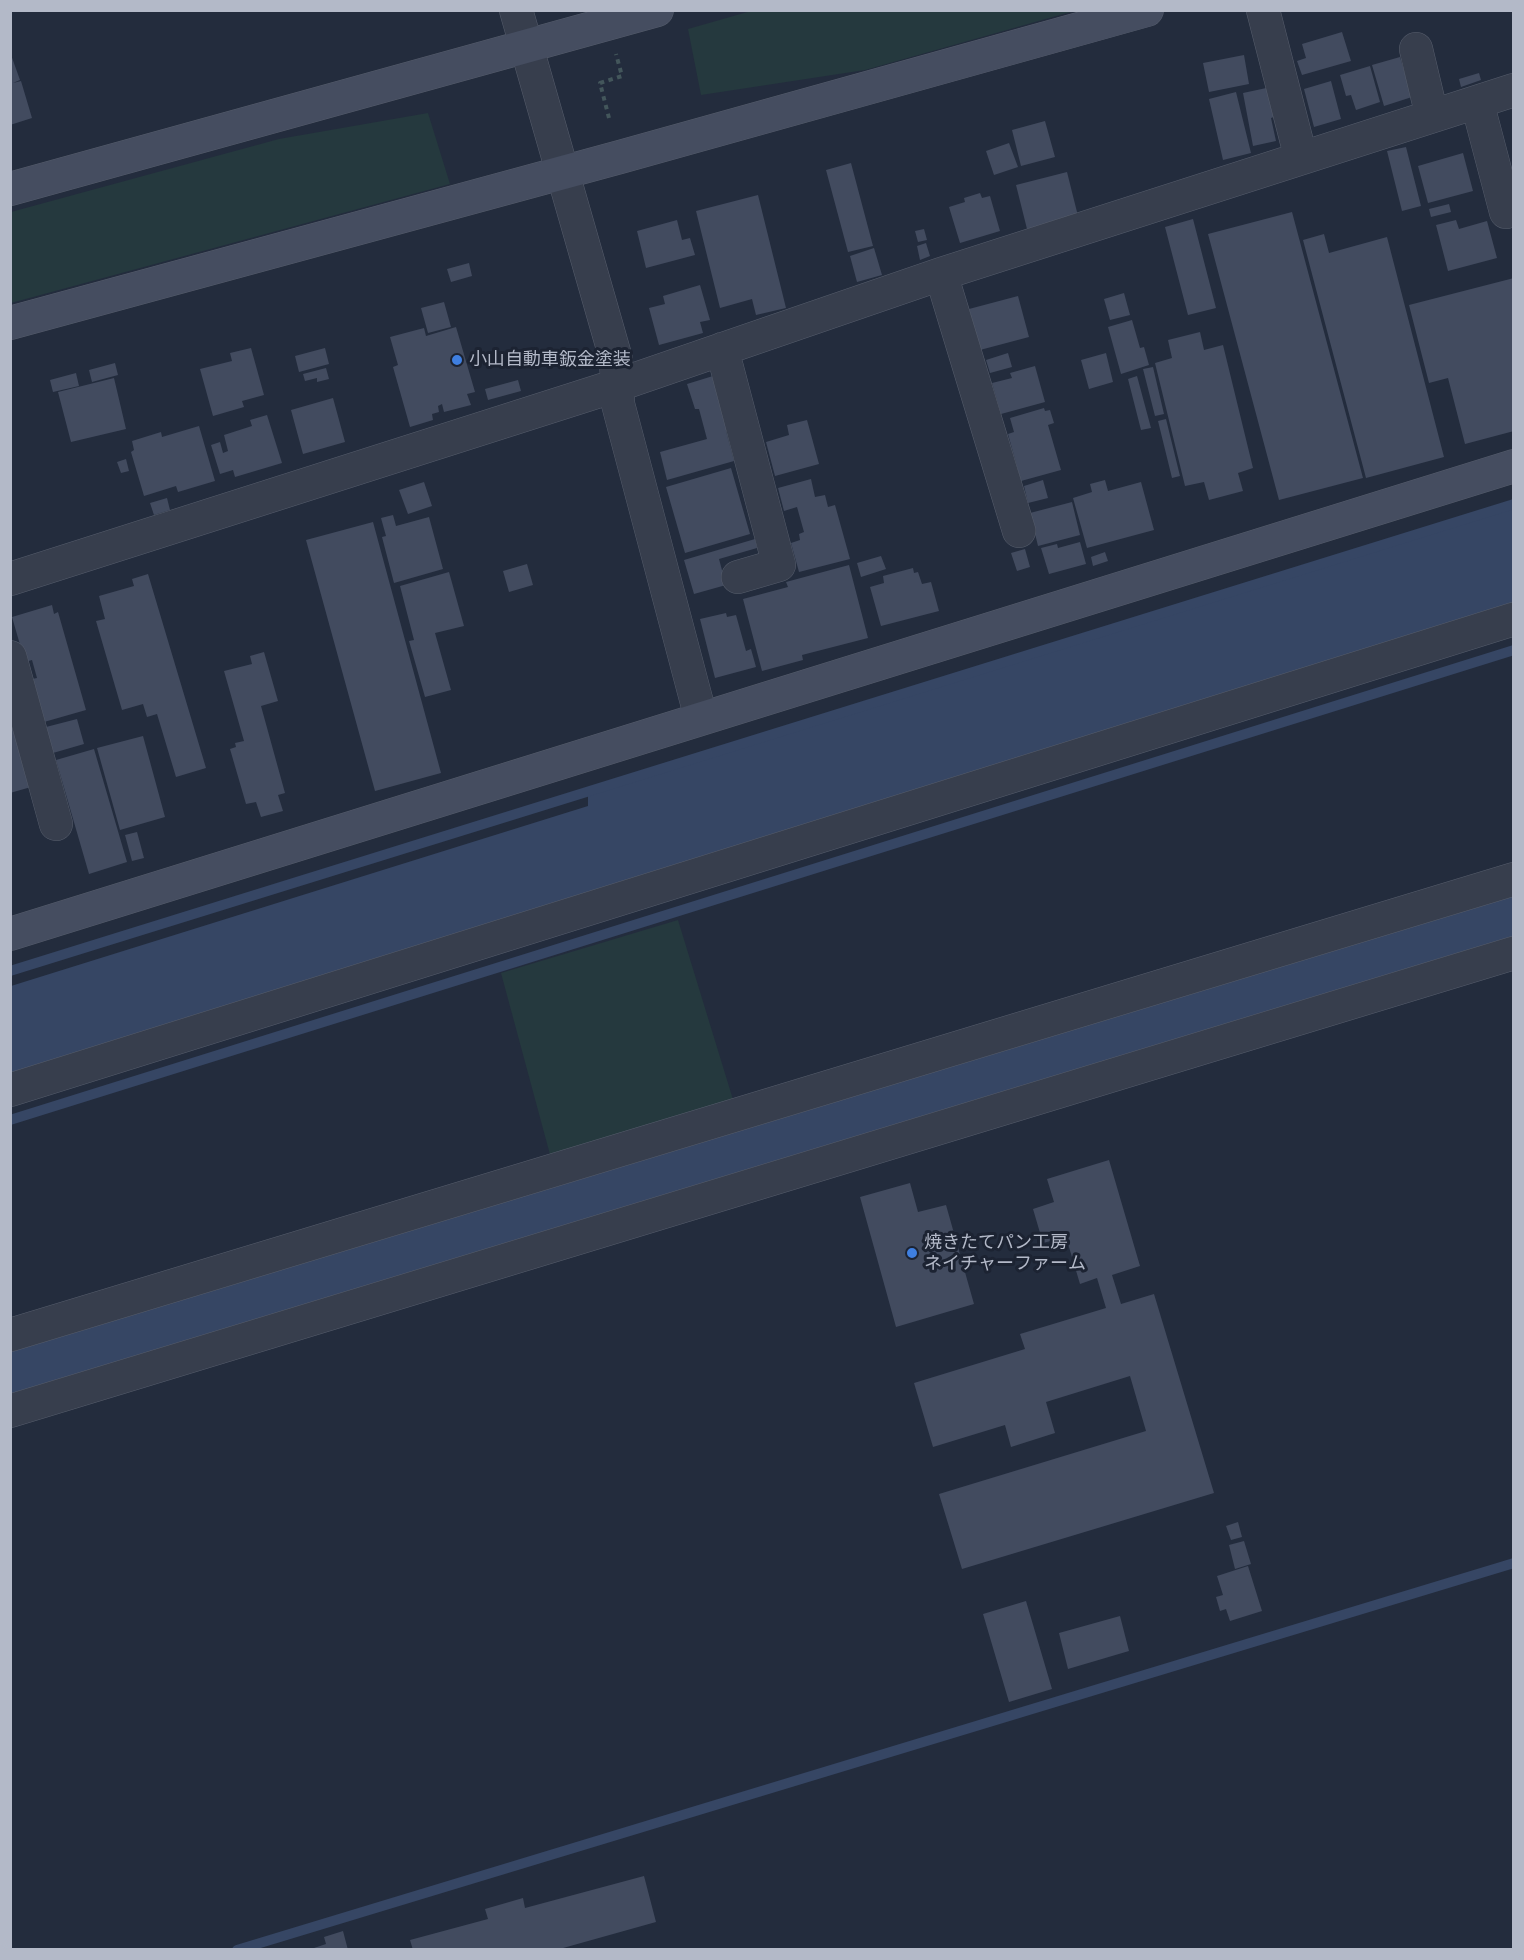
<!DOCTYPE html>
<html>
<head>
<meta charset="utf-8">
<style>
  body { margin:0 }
  #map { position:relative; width:1524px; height:1960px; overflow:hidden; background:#232c3d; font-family:Manrope,sans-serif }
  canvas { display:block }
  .frame { position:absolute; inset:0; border:12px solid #b3b9c8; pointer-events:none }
</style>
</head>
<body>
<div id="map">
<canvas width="1524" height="1960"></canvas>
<div class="frame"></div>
</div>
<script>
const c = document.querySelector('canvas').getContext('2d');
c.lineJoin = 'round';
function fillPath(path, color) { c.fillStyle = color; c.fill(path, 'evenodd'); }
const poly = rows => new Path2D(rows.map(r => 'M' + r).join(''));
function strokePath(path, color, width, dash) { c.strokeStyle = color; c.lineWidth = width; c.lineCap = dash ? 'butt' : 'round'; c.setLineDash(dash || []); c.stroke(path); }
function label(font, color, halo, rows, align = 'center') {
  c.font = font + ' Manrope,"Noto Sans JP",sans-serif'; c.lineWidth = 6; c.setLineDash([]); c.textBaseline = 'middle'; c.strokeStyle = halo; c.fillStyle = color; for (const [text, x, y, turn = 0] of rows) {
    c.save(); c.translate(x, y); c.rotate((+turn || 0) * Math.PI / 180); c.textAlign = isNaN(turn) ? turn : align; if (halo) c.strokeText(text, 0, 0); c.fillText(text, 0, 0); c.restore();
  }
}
fillPath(poly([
  [751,11,751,10,1074,11,865,70,701,95,688,29],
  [428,113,450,184,11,303,11,212,279,139],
  [678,920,735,1106,552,1162,501,973]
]), '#25393e');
fillPath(poly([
  [1513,508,1513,604,11,1074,11,986,588,806,588,794]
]), '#364664');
strokePath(poly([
  [10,971,1514,504],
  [10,1120,1514,650],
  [237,1950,1514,1563]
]), '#364664', 10);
strokePath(poly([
  [10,1369,1514,909]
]), '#364664', 62);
fillPath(poly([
  [1342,32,1351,61,1302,75,1297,61,1306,58,1302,44],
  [10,52,20,80,13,83,21,81,32,118,10,125],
  [1244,55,1249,84,1209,92,1203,63],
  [1400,57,1412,97,1384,106,1372,65],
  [1370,66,1380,102,1356,110,1351,95,1346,96,1340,75],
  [1479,73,1481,80,1461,87,1459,79],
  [1331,81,1341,119,1314,127,1304,89],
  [1271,87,1277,116,1271,118,1276,141,1253,146,1243,93],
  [1236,92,1251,153,1223,160,1209,99],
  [1045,121,1055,157,1021,166,1012,130],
  [1009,143,1018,167,994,175,986,151],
  [1406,147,1421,206,1402,211,1387,151],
  [1463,153,1473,191,1428,203,1418,166],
  [851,163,873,246,848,252,826,170],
  [1067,172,1078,216,1027,229,1016,185],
  [980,193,982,198,990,196,1000,231,960,243,949,207,965,202,964,198],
  [758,195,786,308,756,315,752,299,720,308,696,211],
  [1449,204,1451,212,1431,217,1429,209],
  [1292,212,1363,478,1279,500,1208,234],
  [1193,219,1216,308,1188,315,1165,227],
  [677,220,682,240,690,238,695,255,646,268,637,231],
  [1456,220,1459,229,1487,221,1497,258,1448,271,1436,225],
  [924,229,927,240,918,242,915,231],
  [1324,234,1329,253,1387,237,1444,457,1366,478,1303,240],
  [926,243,930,256,920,260,917,246],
  [874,248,882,275,857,282,850,256],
  [469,263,472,276,451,282,447,269],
  [1514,278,1514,431,1465,444,1448,378,1429,383,1409,305],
  [700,285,710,320,700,322,703,333,659,345,649,308,665,304,663,296],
  [1124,293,1130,315,1110,320,1104,299],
  [1018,296,1029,337,980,350,969,309],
  [444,302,451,327,428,333,421,308],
  [1132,320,1140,348,1144,347,1149,365,1121,374,1108,327],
  [456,327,475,392,467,394,471,405,444,412,442,404,438,406,439,412,432,414,433,420,410,427,393,367,398,365,390,337,424,328,426,336],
  [1200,332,1204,350,1223,345,1253,468,1238,473,1243,491,1209,500,1204,482,1185,486,1155,363,1172,358,1168,340],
  [251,348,264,395,242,401,244,407,213,416,200,369,232,361,230,353],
  [325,348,329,364,299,372,295,356],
  [1008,353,1012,367,990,373,986,360],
  [1106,353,1113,382,1089,389,1081,360],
  [115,363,118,375,92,382,89,370],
  [1035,366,1045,402,1001,414,992,383,1012,378,1010,373],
  [1153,367,1164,414,1155,416,1143,369],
  [326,368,329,379,317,382,317,378,305,381,303,374],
  [76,373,79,386,53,392,50,380],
  [713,376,728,431,726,431,734,461,667,480,660,452,707,439,699,409,695,409,687,384],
  [1137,376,1151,428,1141,430,1128,379],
  [114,378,126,429,71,442,58,392],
  [518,380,521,391,488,400,485,389],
  [333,398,345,442,303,454,291,410],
  [1044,408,1045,411,1050,410,1054,423,1048,425,1061,470,1021,481,1008,434,1014,432,1010,418],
  [267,415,282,463,235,477,233,470,220,474,211,445,220,442,223,453,228,451,224,435,252,426,250,420],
  [1166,419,1180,476,1172,478,1158,421],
  [807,420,819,464,775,476,766,442,789,435,787,425],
  [199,426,215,481,178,492,176,486,144,496,131,452,134,450,132,441,161,432,162,437],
  [126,459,129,471,121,473,117,462],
  [731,468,750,534,685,553,666,487],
  [811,479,815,497,825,495,828,507,835,505,850,559,799,572,791,543,800,540,799,534,804,532,797,507,784,511,778,488],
  [1043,480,1048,498,1028,503,1024,486],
  [1105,480,1108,491,1141,482,1154,530,1087,548,1073,498,1092,492,1090,484],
  [424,482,432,506,408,514,399,490],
  [167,498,170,510,154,515,150,503],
  [1072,502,1080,535,1038,546,1030,513],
  [393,515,396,526,429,517,443,569,394,583,382,537,386,536,381,518],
  [373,522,441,773,375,791,306,540],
  [755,539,757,548,719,559,726,585,694,594,684,560],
  [1080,542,1086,564,1049,574,1041,548,1057,544,1058,548],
  [1025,549,1030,567,1017,571,1011,553],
  [1105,552,1108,561,1093,566,1091,557],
  [881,556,886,569,861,577,857,563],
  [527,564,533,585,509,592,503,571],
  [849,565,868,638,802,655,803,660,762,671,743,599,788,587,786,582],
  [913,568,914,573,918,572,922,584,931,582,939,611,881,626,870,587,884,583,883,576],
  [449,572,464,626,435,633,451,690,425,697,409,641,414,640,400,586],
  [148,574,206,768,176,777,157,714,147,717,143,704,122,710,96,621,105,619,99,596,134,586,132,579],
  [52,605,54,614,58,612,86,710,44,722,32,679,37,678,32,660,25,662,12,617],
  [726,613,727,617,736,615,746,651,751,649,756,667,715,678,700,619],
  [264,652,278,701,261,706,285,793,278,795,283,811,261,817,256,802,246,804,230,749,236,747,235,743,244,741,224,671,252,664,250,656],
  [10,719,31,787,10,793],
  [77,719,84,744,53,753,46,727],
  [143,736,165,817,120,830,97,748],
  [94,749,127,862,89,874,56,760],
  [137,832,144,858,132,861,125,835],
  [1109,1160,1140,1266,1112,1275,1121,1304,1154,1294,1214,1493,962,1569,939,1494,1146,1431,1130,1376,1046,1402,1055,1433,1011,1447,1005,1425,933,1447,914,1383,1025,1349,1020,1334,1106,1308,1097,1278,1080,1284,1066,1237,1043,1243,1033,1209,1054,1202,1047,1179],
  [910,1183,918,1212,946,1205,974,1304,896,1327,860,1197],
  [1238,1522,1242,1537,1231,1540,1226,1526],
  [1244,1541,1251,1564,1235,1569,1229,1545],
  [1248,1566,1262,1611,1230,1621,1226,1609,1220,1611,1216,1597,1223,1595,1217,1576],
  [1026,1601,1052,1689,1009,1702,983,1614],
  [1120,1616,1129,1651,1068,1669,1059,1633],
  [644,1876,656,1922,556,1950,413,1950,410,1940,488,1919,485,1909,523,1898,525,1908],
  [343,1931,348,1950,308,1950,326,1944,324,1937]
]), '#424b5f');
const street = poly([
  [516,10,616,359,618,404,701,718],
  [1263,10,1301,158],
  [1416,49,1432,116],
  [1477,102,1506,212],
  [941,274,1019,531],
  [722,349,779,565,738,577],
  [10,579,618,385,941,274,1514,90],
  [10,657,56,824],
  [10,1090,1514,619],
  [10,1335,1514,879],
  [10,1411,1514,953]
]);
const secondary = poly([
  [10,189,657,10],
  [10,323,620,157,1147,10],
  [10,934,1514,466]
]);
strokePath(street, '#555c6b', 34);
strokePath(secondary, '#555c6b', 34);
strokePath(poly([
  [609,118,600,83,622,76,616,54]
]), '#43565b', 4, [4.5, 4.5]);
strokePath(street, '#373e4d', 33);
strokePath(secondary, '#454d60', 33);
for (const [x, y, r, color] of [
  [457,360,6,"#3f7fe0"],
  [912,1253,6,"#3f7fe0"]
]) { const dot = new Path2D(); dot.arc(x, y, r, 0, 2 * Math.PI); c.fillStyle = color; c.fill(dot); strokePath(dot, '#1c2332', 2); }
label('18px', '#b3b9c8', '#1c2332', [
  ["小山自動車鈑金塗装",469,360],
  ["焼きたてパン工房",924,1243],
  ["ネイチャーファーム",924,1264]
], 'left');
</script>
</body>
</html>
